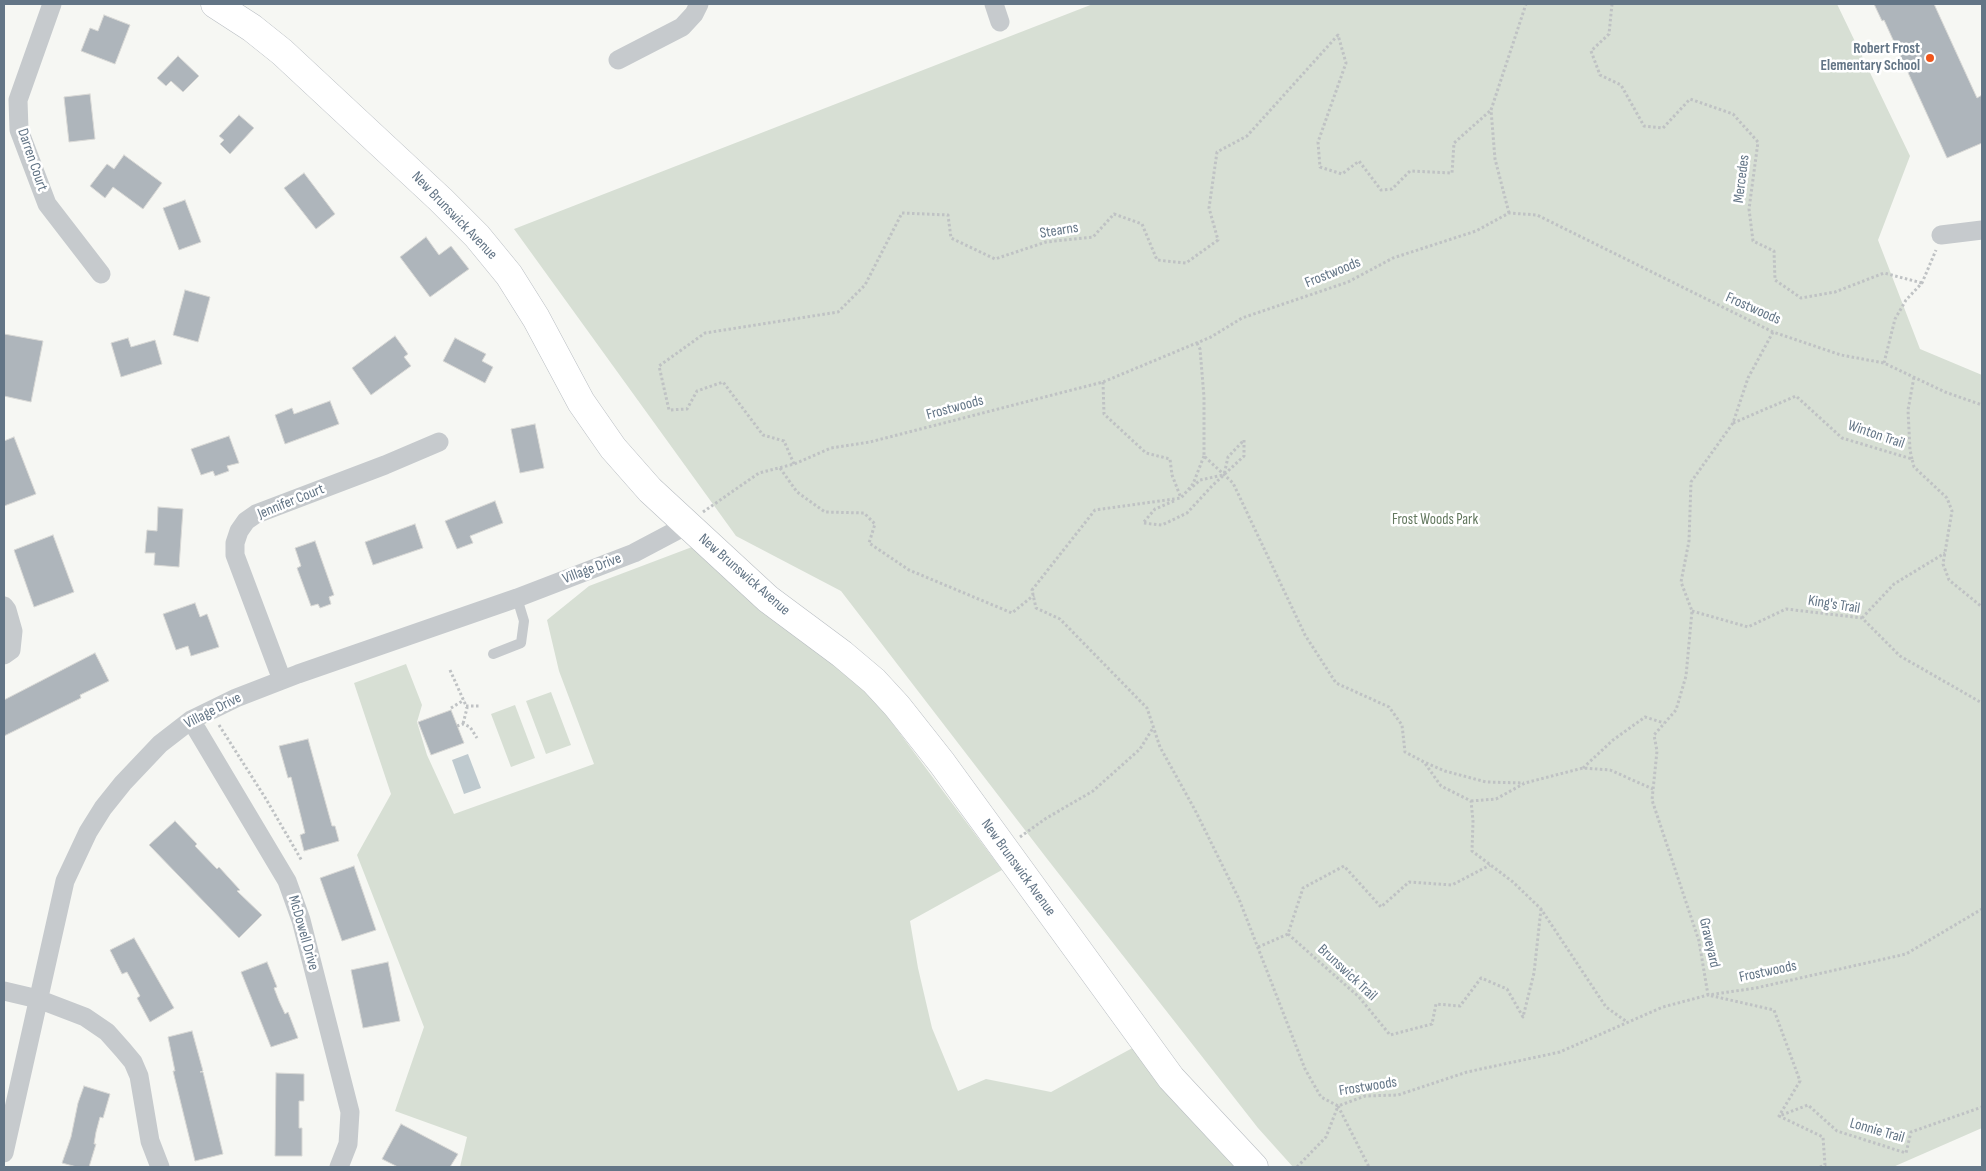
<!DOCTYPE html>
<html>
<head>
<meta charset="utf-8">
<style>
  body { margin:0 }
  #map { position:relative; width:1986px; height:1171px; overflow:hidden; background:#f6f7f3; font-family:"Sofia Sans Condensed",sans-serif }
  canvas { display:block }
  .frame { position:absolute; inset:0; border:5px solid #637586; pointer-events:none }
</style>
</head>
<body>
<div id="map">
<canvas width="1986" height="1171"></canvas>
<div class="frame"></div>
</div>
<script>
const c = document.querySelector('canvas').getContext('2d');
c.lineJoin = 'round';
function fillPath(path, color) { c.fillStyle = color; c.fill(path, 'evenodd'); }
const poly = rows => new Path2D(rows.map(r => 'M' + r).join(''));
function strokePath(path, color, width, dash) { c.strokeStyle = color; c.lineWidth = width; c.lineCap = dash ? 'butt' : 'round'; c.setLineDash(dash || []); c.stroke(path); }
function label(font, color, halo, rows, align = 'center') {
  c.font = font + ' "Sofia Sans Condensed",sans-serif'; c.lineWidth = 5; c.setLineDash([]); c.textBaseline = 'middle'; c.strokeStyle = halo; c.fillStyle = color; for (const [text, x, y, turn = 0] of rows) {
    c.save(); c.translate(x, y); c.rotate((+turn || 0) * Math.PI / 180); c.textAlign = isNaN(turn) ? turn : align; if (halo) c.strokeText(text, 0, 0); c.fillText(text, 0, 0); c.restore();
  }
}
fillPath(poly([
  [1093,4,1837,4,1910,156,1878,240,1920,349,1982,375,1982,1128,1893,1167,1293,1167,1258,1128,1048,860,841,591,736,536,514,229],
  [700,544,860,680,1002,870,910,921,918,968,932,1028,958,1091,986,1079,1051,1092,1138,1045,1244,1167,460,1167,467,1137,395,1111,424,1027,357,855,391,794,354,683,406,664,422,705,417,722,427,755,454,814,594,764,559,671,547,620,589,586],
  [551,692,571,745,546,754,526,701],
  [515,705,535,758,511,767,491,714]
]), '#d7dfd4');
fillPath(poly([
  [468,754,481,788,464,794,452,760]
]), '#bfcacf');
const building = poly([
  [1874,4,1934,4,1977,98,1982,95,1982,143,1947,158,1884,20,1882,21,1874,4],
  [104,15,130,25,115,64,81,51,90,28,98,31,104,15],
  [178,56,199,76,183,92,171,81,166,86,157,78,178,56],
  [90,94,95,139,69,142,64,97,90,94],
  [239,115,254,128,230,154,220,144,224,140,219,136,239,115],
  [124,155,162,183,143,209,113,187,105,198,90,186,107,164,114,169,124,155],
  [304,173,335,214,316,229,284,188,304,173],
  [185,200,201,242,179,250,163,208,185,200],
  [426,237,439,255,451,246,469,269,430,297,400,257,426,237],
  [185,290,210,297,198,342,173,335,185,290],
  [4,334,43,341,31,402,4,396,4,334],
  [395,336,408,354,404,357,411,366,371,395,352,368,395,336],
  [128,338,131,347,155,340,162,364,121,377,111,343,128,338],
  [455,338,486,354,482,361,493,367,485,383,443,361,455,338],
  [330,401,339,424,285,444,275,415,292,408,294,414,330,401],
  [535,424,544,468,520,473,511,429,535,424],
  [229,436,239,463,227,466,229,471,215,476,213,471,201,475,191,449,229,436],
  [14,437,36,494,4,506,4,441,14,437],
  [495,501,503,523,470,536,473,543,457,549,445,521,495,501],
  [158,507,183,509,179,567,154,565,155,553,145,553,147,530,157,531,158,507],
  [415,524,423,548,373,565,365,542,415,524],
  [53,535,74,592,34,607,14,550,53,535],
  [315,541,334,595,329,597,331,604,320,608,318,604,311,606,297,568,301,566,295,548,315,541],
  [195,603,200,617,207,614,219,647,191,656,188,646,176,650,163,614,195,603],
  [95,653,109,681,80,695,81,698,4,736,4,700,95,653],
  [451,710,464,743,431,755,418,722,451,710],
  [308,739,332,826,335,826,339,841,304,851,300,835,305,833,291,777,288,778,279,746,308,739],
  [175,821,197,844,195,846,217,869,219,867,229,878,240,890,237,891,262,915,239,938,149,845,175,821],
  [354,866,376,930,342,941,320,878,354,866],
  [134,938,174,1008,150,1022,137,998,140,996,134,985,127,972,122,974,110,950,134,938],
  [267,962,277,987,274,988,279,1001,285,1014,288,1012,298,1038,271,1047,241,972,267,962],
  [388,962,400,1021,363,1028,351,970,388,962],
  [192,1031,203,1071,200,1072,203,1072,223,1154,195,1161,173,1071,175,1071,168,1037,192,1031],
  [276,1073,304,1074,304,1101,299,1101,299,1128,302,1128,302,1156,275,1156,276,1073],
  [84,1086,110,1094,103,1118,100,1117,96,1132,94,1144,96,1144,89,1167,77,1167,62,1163,71,1137,78,1103,84,1086],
  [401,1124,458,1154,450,1167,398,1167,382,1159,401,1124]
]);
fillPath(building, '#aeb5bb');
strokePath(building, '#d8d8d5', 1);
const secondary = poly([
  [215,4,252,28,282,52,441,200,477,236,509,275,536,318,581,402,613,448,650,490,768,599,842,654,874,681,897,706,942,763,1171,1078,1254,1167]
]);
strokePath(secondary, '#b8bdc2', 29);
strokePath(poly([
  [1612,4,1609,34,1591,51,1600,75,1621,85,1644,126,1663,128,1690,99,1733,114,1758,142,1749,209,1753,241,1774,251,1775,280,1801,298,1835,292,1884,273,1922,283],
  [1509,213,1495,159,1491,110,1526,4],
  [1773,332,1748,378,1733,423,1691,482,1689,541,1681,582,1692,611,1686,676,1676,710,1654,735,1657,751,1652,800,1699,941,1708,995,1774,1010,1800,1081,1779,1116],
  [1197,343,1200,349,1204,397,1204,456,1233,483,1305,635,1336,683,1389,707,1402,725,1405,752,1424,762,1441,786,1471,801,1473,821,1472,851,1513,882,1541,909,1606,1007,1627,1022],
  [1884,363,1895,319,1906,300,1922,283,1936,250],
  [1103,382,1104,414,1146,453,1170,459,1172,475,1181,498],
  [1733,423,1796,396,1842,438,1912,459,1914,467,1947,498,1952,511,1943,564,1949,580,1982,607],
  [1204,456,1193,484,1181,498,1095,510,1032,590,1036,608,1060,619,1147,708,1160,747,1195,810,1239,899,1305,1069,1321,1097,1338,1106,1365,1096,1398,1095,1467,1072,1560,1052,1663,1007,1708,995,1756,988,1906,954,1982,909],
  [1912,459,1910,450,1908,410,1914,377],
  [794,464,784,441,763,435,723,382,697,391,687,409,669,410,659,366,705,333,838,312,865,285,902,213,948,215,951,238,995,259,1046,242,1093,237,1114,214,1142,224,1157,260,1186,263,1218,240,1209,208,1217,152,1247,136,1338,35,1346,63,1318,142,1320,167,1342,174,1359,161,1381,190,1392,189,1410,171,1452,173,1454,143,1491,110],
  [780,468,797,492,825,512,864,513,875,524,869,543,909,570,1012,613,1034,595],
  [1189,490,1200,480,1223,475],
  [1174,501,1155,509,1143,523,1162,525,1187,513,1212,486,1244,456,1244,440,1228,457,1224,475],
  [703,512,759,473,794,464,831,448,870,442,1103,382,1211,337,1242,318,1348,282,1393,258,1476,231,1509,213,1537,215,1773,332,1841,355,1884,363,1945,392,1982,405],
  [1692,611,1748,627,1786,609,1862,618,1900,656,1982,703],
  [1862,618,1894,584,1945,553],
  [450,670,467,708,463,724],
  [466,706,481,706],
  [451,708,464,700],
  [219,725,266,799,302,861],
  [457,726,463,724,470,727,477,738],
  [1426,763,1445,771,1486,782,1524,783],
  [1583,768,1613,740,1645,717,1664,723],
  [1471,801,1496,799,1525,783,1583,768,1610,770,1653,789],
  [1020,837,1045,819,1093,791,1140,749,1153,728],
  [1288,934,1359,997,1390,1035,1432,1024,1436,1004,1460,1006,1481,978,1507,989,1523,1017,1534,973,1541,909],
  [1258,947,1288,934,1303,888,1344,866,1381,907,1409,882,1452,885,1490,865],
  [1338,1106,1369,1167],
  [1297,1167,1326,1137,1338,1106],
  [1820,1167,1825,1165,1823,1137,1779,1116,1808,1105,1837,1131,1906,1153,1911,1132,1982,1107]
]), '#bfc2c4', 3, [2.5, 2.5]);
strokePath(poly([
  [493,654,521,643,524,621,517,598]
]), '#c6cacd', 10);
strokePath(poly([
  [52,4,18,100,19,130,47,204,101,274],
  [994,4,1000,22],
  [618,60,682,27,694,14,699,4],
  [1941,235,1982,230],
  [4,606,7,610,13,631,11,650,4,655],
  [282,680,235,555,235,543,239,531,246,521,256,514,385,465,439,442],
  [191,720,287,881,301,920,350,1112,348,1144,339,1167],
  [4,991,38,999,85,1017,107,1032,123,1050,133,1062,139,1076,150,1141,160,1167],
  [4,1153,65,881,88,832,103,808,123,783,160,744,191,720,236,698,298,674,517,598,634,553,687,525]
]), '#c6cacd', 19);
strokePath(secondary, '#fff', 28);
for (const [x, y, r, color] of [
  [1930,58,5,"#ef551b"]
]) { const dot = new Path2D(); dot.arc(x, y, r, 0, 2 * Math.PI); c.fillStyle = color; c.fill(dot); strokePath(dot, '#fff', 2); }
label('bold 15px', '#637586', '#fff', [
  ["Robert Frost",1920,49],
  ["Elementary School",1920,66]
], 'right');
label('15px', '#637586', '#fff', [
  ["Darren Court",32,160,71],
  ["Mercedes",1742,179,-83],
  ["New Brunswick Avenue",454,216,46],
  ["Stearns",1059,231,-9],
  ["Frostwoods",1333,273,-22],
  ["Frostwoods",1753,309,24],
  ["Frostwoods",955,408,-15],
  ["Winton Trail",1876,435,19],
  ["Jennifer Court",291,502,-22],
  ["Village Drive",592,569,-21],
  ["New Brunswick Avenue",744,575,41],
  ["King's Trail",1834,605,9],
  ["Village Drive",213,711,-27],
  ["New Brunswick Avenue",1018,868,54],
  ["McDowell Drive",303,933,74],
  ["Graveyard",1709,943,77],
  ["Frostwoods",1768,972,-12],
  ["Brunswick Trail",1347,973,43],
  ["Frostwoods",1368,1087,-9],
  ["Lonnie Trail",1877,1131,16]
]);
label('15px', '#63785f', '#fff', [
  ["Frost Woods Park",1435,520]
]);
</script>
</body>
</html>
